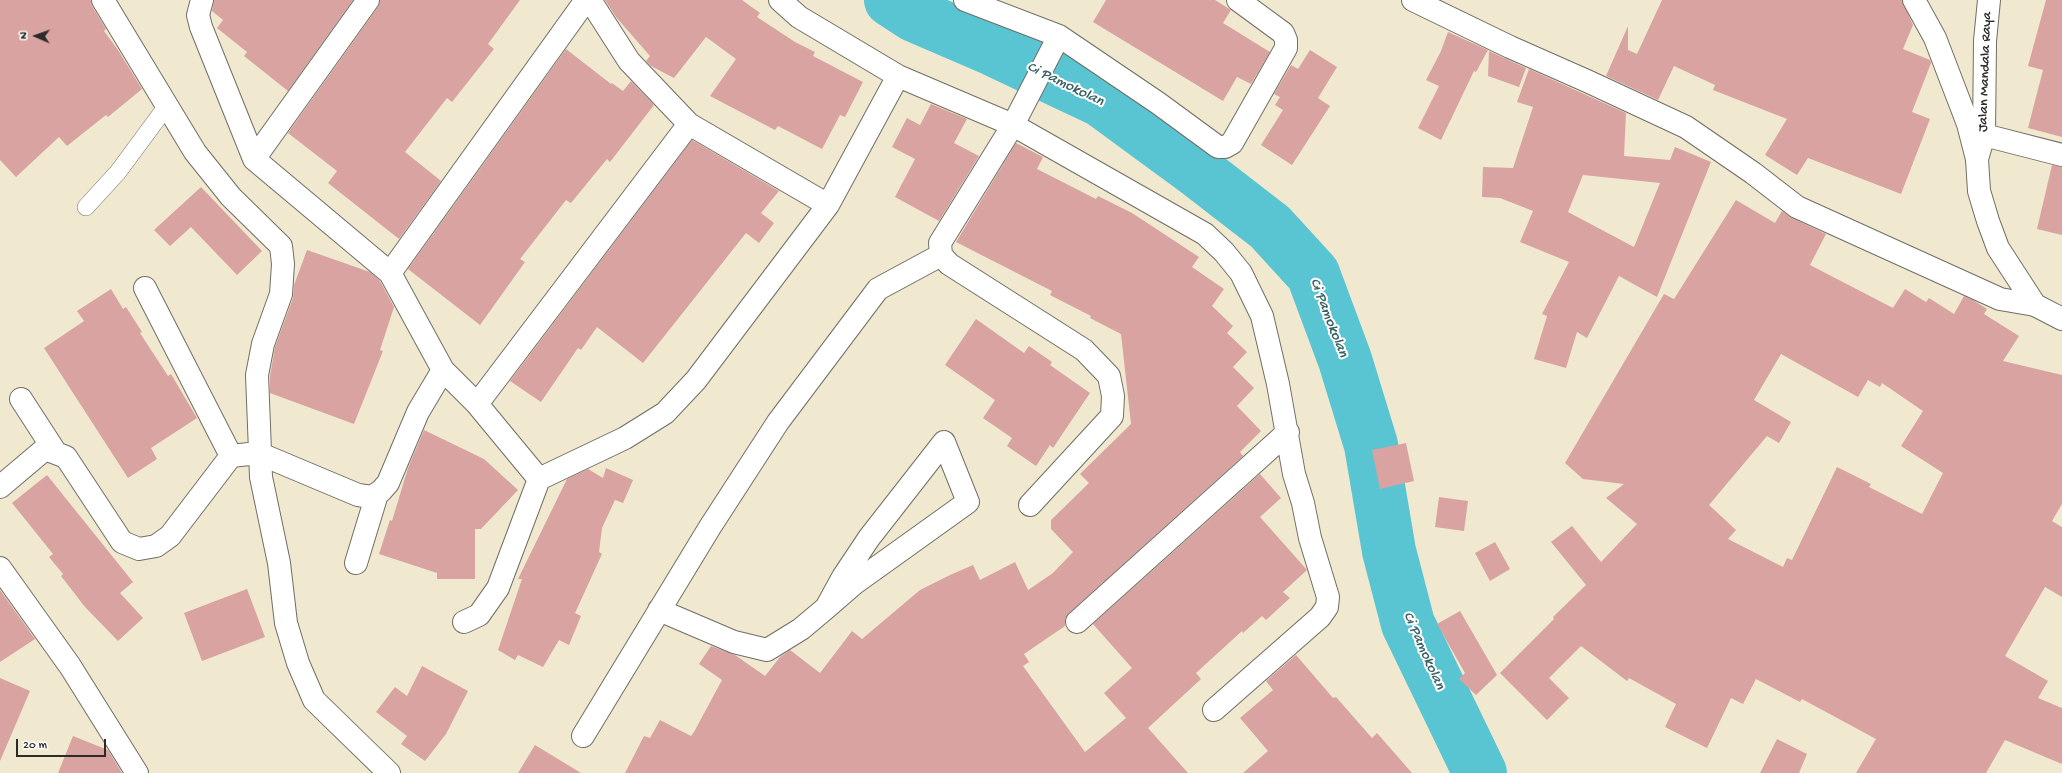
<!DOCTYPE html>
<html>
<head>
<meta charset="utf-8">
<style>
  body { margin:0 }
  #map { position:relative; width:2062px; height:773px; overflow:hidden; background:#f0e9d0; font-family:"Gochi Hand",sans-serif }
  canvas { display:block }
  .north { position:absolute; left:16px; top:16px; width:40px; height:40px; -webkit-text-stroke:3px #fff; paint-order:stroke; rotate:272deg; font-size:11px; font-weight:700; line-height:16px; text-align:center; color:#2b2b2b }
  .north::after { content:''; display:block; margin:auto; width:14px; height:18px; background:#2b2b2b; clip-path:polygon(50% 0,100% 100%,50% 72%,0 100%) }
  .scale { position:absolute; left:16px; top:739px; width:90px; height:18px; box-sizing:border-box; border:2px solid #2b2b2b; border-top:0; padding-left:5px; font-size:12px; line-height:14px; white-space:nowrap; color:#2b2b2b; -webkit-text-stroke:3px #fff; paint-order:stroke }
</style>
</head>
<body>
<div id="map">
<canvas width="2062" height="773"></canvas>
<div class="north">N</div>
<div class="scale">20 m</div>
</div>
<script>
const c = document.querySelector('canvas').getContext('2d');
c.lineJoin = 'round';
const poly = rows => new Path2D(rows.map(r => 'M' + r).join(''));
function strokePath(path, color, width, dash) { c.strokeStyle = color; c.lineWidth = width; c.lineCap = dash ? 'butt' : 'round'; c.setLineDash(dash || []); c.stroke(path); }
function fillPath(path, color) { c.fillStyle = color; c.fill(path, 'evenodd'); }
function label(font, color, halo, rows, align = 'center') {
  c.font = font + ' "Gochi Hand",sans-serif'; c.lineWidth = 4; c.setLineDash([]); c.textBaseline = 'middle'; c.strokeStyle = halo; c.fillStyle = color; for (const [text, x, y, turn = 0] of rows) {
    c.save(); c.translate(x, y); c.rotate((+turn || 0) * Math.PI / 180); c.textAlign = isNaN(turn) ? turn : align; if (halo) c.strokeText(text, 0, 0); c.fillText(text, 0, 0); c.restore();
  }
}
strokePath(poly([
  [891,0,914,15,993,49,1101,100,1195,169,1270,227,1313,274,1345,360,1371,445,1389,551,1408,624,1480,773]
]), '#59c5d2', 54);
fillPath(poly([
  [0,0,91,0,92,6,106,29,104,31,118,50,142,89,108,117,106,115,67,146,59,137,16,177,0,160],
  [214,0,353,0,288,91,244,56,247,52,217,28,223,20,212,11],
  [380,0,520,0,488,44,494,49,452,102,447,98,405,152,441,181,399,239,328,183,337,171,288,133,378,7],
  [605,0,742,0,760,13,757,17,795,42,815,52,813,56,863,82,845,117,840,115,822,149,778,126,775,130,710,96,736,59,706,37,674,78,651,66,646,61,650,56,616,17],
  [1106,0,1215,0,1231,10,1223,23,1270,52,1251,84,1237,77,1223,101,1093,22],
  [1662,0,1902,0,1913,25,1903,49,1930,60,1931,63,1912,112,1930,119,1901,194,1808,158,1797,175,1765,155,1787,119,1713,90,1715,85,1674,66,1658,100,1606,76,1628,26,1628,50,1637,54],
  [2046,0,2062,0,2062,137,2028,128,2043,70,2028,66],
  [1448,32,1488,50,1476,72,1474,71,1441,140,1418,128,1439,86,1426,80,1441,51],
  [566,49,611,84,612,83,623,91,631,81,654,105,610,162,607,159,571,203,566,200,520,259,525,262,480,325,408,269],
  [1310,50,1337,67,1318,98,1330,106,1292,165,1261,145,1283,110,1275,105,1280,97,1274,94,1291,65,1298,69],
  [1489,51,1526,68,1519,87,1488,76],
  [1529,69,1626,113,1624,156,1670,160,1675,147,1711,162,1657,297,1619,276,1587,338,1577,332,1566,368,1534,359,1547,316,1542,314,1569,262,1520,242,1533,211,1500,198,1482,197,1483,167,1513,168,1533,107,1517,102],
  [1583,175,1660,183,1634,247,1568,212],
  [931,104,967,119,954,143,979,156,939,221,895,197,915,159,892,147,907,118,920,125],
  [692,140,779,191,761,213,774,223,759,243,746,233,643,363,597,327,581,350,578,348,541,402,510,381],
  [1016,143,1043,157,1037,169,1096,199,1098,196,1132,213,1199,257,1192,267,1224,289,1212,306,1233,326,1227,333,1247,352,1233,367,1254,388,1237,406,1261,431,1240,452,1243,456,1069,613,1065,619,1065,626,1024,654,1029,662,1023,666,1085,752,1126,718,1104,693,1132,668,1093,624,1260,474,1281,498,1260,517,1307,570,1283,592,1290,598,1266,620,1262,616,1243,633,1242,631,1196,673,1201,679,1148,728,1188,773,625,773,644,736,650,738,660,720,691,736,694,732,722,680,699,664,711,646,735,655,765,676,780,657,790,650,820,673,852,631,862,639,920,590,950,575,973,565,980,580,1015,562,1028,590,1053,573,1073,552,1051,529,1051,520,1089,483,1080,474,1131,424,1121,334,1090,318,1091,316,1050,295,1052,291,956,242],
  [2052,165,2062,167,2062,235,2037,229],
  [201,187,262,251,237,275,191,227,170,246,154,230],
  [1736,200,1775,223,1782,211,1792,218,1826,234,1810,265,1893,308,1905,289,1926,302,1929,298,1954,314,1964,296,1973,300,1987,309,1984,314,2019,336,2003,361,2062,375,2062,504,2052,521,2062,527,2062,597,2045,587,2005,656,2048,681,2038,698,2062,708,2062,764,2005,740,1986,773,1856,773,1876,739,1802,699,1800,702,1756,679,1743,704,1731,698,1707,748,1665,727,1676,704,1629,678,1627,681,1581,646,1549,678,1569,698,1547,720,1500,673,1554,619,1553,617,1586,585,1551,542,1572,526,1601,562,1637,524,1606,498,1624,484,1583,479,1565,463,1664,294,1674,299],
  [1781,354,1858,397,1868,380,1880,387,1882,383,1923,411,1901,446,1943,473,1922,514,1869,487,1871,484,1837,467,1792,560,1787,558,1783,567,1728,539,1736,530,1709,505,1767,436,1779,443,1791,422,1754,400],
  [307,250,370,272,380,281,394,307,380,350,383,351,354,424,270,393,270,376,275,347,293,298,294,285],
  [111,289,123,309,126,307,142,332,140,333,168,376,171,374,197,418,151,448,157,459,128,478,44,348,84,321,77,311],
  [976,319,1024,353,1029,346,1052,362,1050,365,1090,393,1053,448,1050,445,1036,466,1007,446,1012,438,983,418,995,400,945,365],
  [424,430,484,459,518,490,481,529,475,529,475,579,437,579,437,573,379,554,390,520,392,521,408,468],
  [1406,443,1414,481,1380,489,1372,450],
  [606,468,633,480,623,503,615,500,602,528,599,552,602,554,575,613,581,616,569,645,559,640,543,667,518,655,515,660,498,650,522,579,518,579,567,479,588,469,603,478],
  [47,475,133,582,120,593,143,618,118,641,85,607,61,576,63,574,49,557,53,554,12,503],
  [1439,497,1468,501,1464,531,1435,527],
  [1495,542,1510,569,1490,581,1475,553],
  [247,589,265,637,202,661,184,613],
  [0,590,35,639,0,662],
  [1460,611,1497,675,1476,695,1459,679,1465,673,1437,624],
  [1296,655,1333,698,1336,697,1372,738,1377,733,1412,773,1243,773,1268,751,1240,718,1273,690,1266,681],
  [422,666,468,691,446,734,425,761,401,744,407,736,376,712,395,687,407,696],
  [0,678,30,691,0,761],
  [73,736,108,750,122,773,58,773],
  [1777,739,1807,754,1799,773,1760,773],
  [535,745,581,773,518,773]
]), '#d8a3a0');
const lane = poly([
  [86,207,118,172,166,107]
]);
const street = poly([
  [103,0,195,152,231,197,281,246,283,264,281,294,263,344,257,375,261,477,279,563,286,623,298,663,314,700,389,773],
  [202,0,198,15,201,27,254,159,390,273,443,370,477,404,539,479],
  [590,0,629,61,689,124,828,205],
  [780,0,799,17,898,76,1013,125,1205,234,1224,252,1241,273,1262,316,1278,384,1294,474,1303,503,1310,538,1328,597,1327,607,1320,617,1214,710],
  [965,0,1059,36,1158,103,1218,147,1225,147,1232,143,1286,48,1286,40,1283,33,1238,0],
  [1413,0,1510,47,1587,81,1686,127,1753,173,1797,207,2000,299,2035,305],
  [1914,0,1935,38,1968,124,1977,159],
  [1984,135,2062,155],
  [254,159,368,0],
  [390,273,586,0],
  [145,288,231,456],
  [21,399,56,453],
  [477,404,689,124],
  [0,487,45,449,66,457,122,542,139,549,156,546,170,536,231,456,258,453,358,495,372,497,381,491,388,483,418,412,443,370],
  [1030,505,1112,416,1113,396,1109,376,1084,350,949,264,941,255,940,243,1013,125,1059,36],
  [356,563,377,494],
  [0,568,70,666,137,773],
  [659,610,734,642,767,650,801,629,826,608,855,583,968,502,944,442,869,538,843,577,826,608],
  [464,622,479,615,498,588,539,479,625,438,665,413,696,380,828,205,898,76],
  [1077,622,1288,432],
  [583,736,710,527,778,422,878,289,941,255]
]);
const secondary = poly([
  [1989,0,1985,41,1984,135,1977,159,1979,191,1988,221,1998,248,2035,305,2062,319]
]);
strokePath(lane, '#706e65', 18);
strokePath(street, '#706e65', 24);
strokePath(secondary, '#706e65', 24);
strokePath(lane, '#fff', 17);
strokePath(street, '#fff', 22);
strokePath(secondary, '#fff', 22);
label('14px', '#2b2b2b', '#fff', [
  ["Jalan Mandala Raya",1986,72,-88]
]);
label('italic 15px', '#3b6165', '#fff', [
  ["Ci Pamokolan",1065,85,26],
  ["Ci Pamokolan",1328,318,69],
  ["Ci Pamokolan",1423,651,66]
]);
</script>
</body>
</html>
